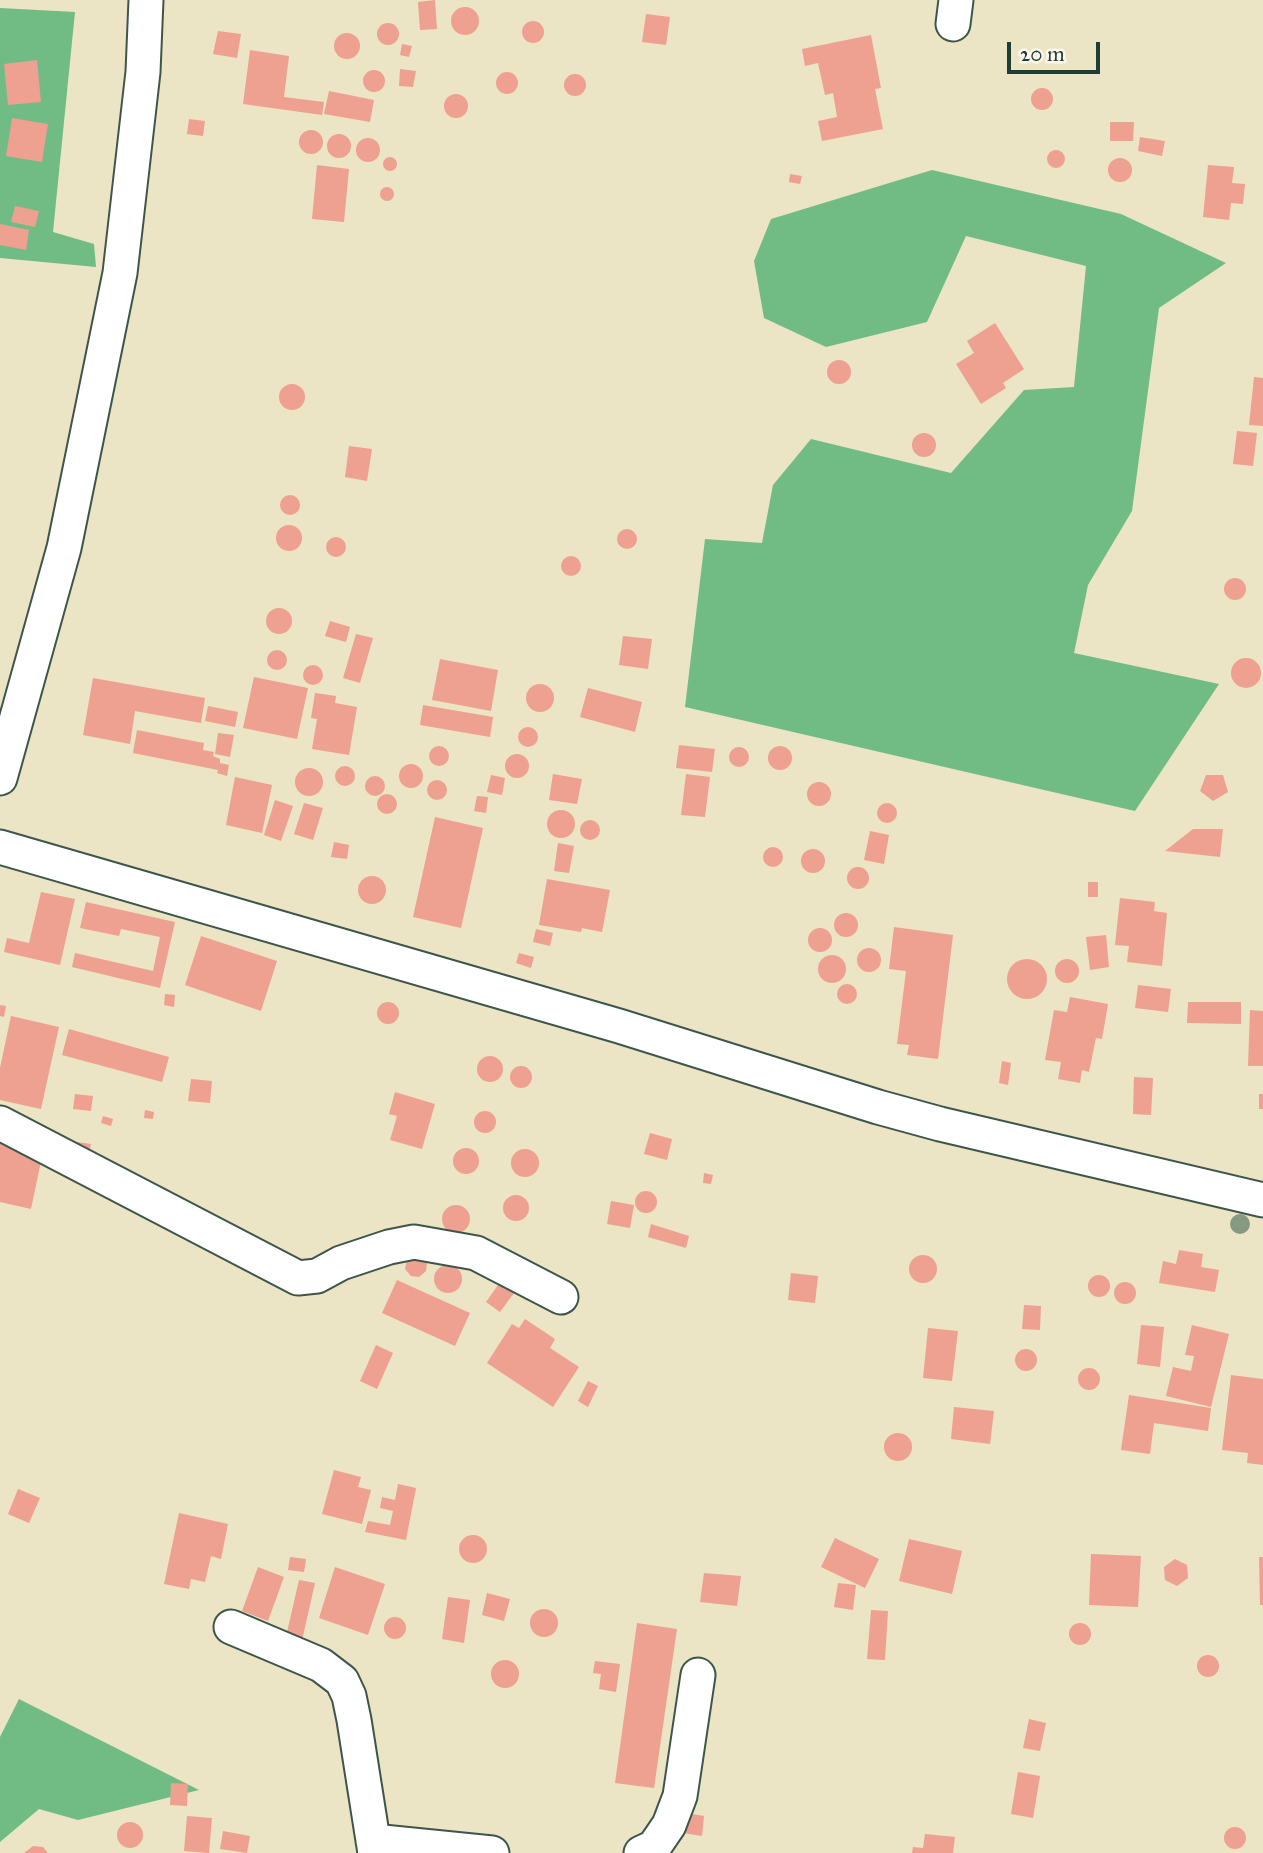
<!DOCTYPE html>
<html>
<head>
<meta charset="utf-8">
<style>
  body { margin:0 }
  #map { position:relative; width:1263px; height:1853px; overflow:hidden; background:#ebe4c5; font-family:"IM FELL Great Primer",serif }
  canvas { display:block }
  .scale { position:absolute; left:1007px; top:42px; width:93px; height:32px; box-sizing:border-box; border:4px solid #1f3d34; border-top:0; padding-left:9px; font-size:21px; line-height:24px; white-space:nowrap; color:#1f3d34; -webkit-text-stroke:5px #fbf7ec; paint-order:stroke }
</style>
</head>
<body>
<div id="map">
<canvas width="1263" height="1853"></canvas>
<div class="scale">20 m</div>
</div>
<script>
const c = document.querySelector('canvas').getContext('2d');
c.lineJoin = 'round';
function fillPath(path, color) { c.fillStyle = color; c.fill(path, 'evenodd'); }
const poly = rows => new Path2D(rows.map(r => 'M' + r).join(''));
function strokePath(path, color, width, dash) { c.strokeStyle = color; c.lineWidth = width; c.lineCap = dash ? 'butt' : 'round'; c.setLineDash(dash || []); c.stroke(path); }
fillPath(poly([
  [0,8,75,12,53,232,94,244,96,267,0,258],
  [932,170,1121,214,1226,263,1159,308,1132,511,1088,585,1074,653,1219,684,1135,811,685,707,705,539,762,543,773,485,811,439,951,473,1024,390,1074,387,1086,266,966,236,927,322,826,347,764,318,754,261,771,219],
  [19,1699,199,1790,78,1820,39,1809,0,1842,0,1737]
]), '#71bc84');
fillPath(poly([
  [435,0,437,29,420,30,418,2],
  '451 21a14 14 0 1 1 28 0a14 14 0 1 1-28 0Z',
  [646,14,670,17,666,45,642,42],
  '522 32a11 11 0 1 1 22 0a11 11 0 1 1-22 0Z',
  '377 34a11 11 0 1 1 22 0a11 11 0 1 1-22 0Z',
  [218,31,241,34,237,58,213,54],
  '334 46a13 13 0 1 1 26 0a13 13 0 1 1-26 0Z',
  [871,35,881,88,875,89,883,129,822,141,818,121,837,117,833,93,825,95,818,63,805,66,802,49],
  [402,44,412,46,409,57,400,55],
  [250,50,289,56,284,97,324,102,322,115,243,104],
  [37,60,41,102,8,105,4,64],
  [400,69,416,71,413,87,399,86],
  '363 81a11 11 0 1 1 22 0a11 11 0 1 1-22 0Z',
  '496 83a11 11 0 1 1 22 0a11 11 0 1 1-22 0Z',
  '564 85a11 11 0 1 1 22 0a11 11 0 1 1-22 0Z',
  '1031 99a11 11 0 1 1 22 0a11 11 0 1 1-22 0Z',
  [329,91,374,100,370,122,324,114],
  '444 106a12 12 0 1 1 24 0a12 12 0 1 1-24 0Z',
  [12,118,48,124,42,162,6,156],
  [189,119,205,121,203,136,187,134],
  [1110,122,1134,122,1133,141,1110,141],
  '299 142a12 12 0 1 1 24 0a12 12 0 1 1-24 0Z',
  '327 146a12 12 0 1 1 24 0a12 12 0 1 1-24 0Z',
  [1140,137,1165,141,1162,156,1138,151],
  '356 150a12 12 0 1 1 24 0a12 12 0 1 1-24 0Z',
  '1047 159a9 9 0 1 1 18 0a9 9 0 1 1-18 0Z',
  '383 164a7 7 0 1 1 14 0a7 7 0 1 1-14 0Z',
  '1108 170a12 12 0 1 1 24 0a12 12 0 1 1-24 0Z',
  [317,165,349,169,344,222,312,219],
  [1208,165,1234,167,1232,183,1245,184,1243,204,1231,203,1229,220,1203,217],
  [790,174,802,176,800,184,789,182],
  '380 194a7 7 0 1 1 14 0a7 7 0 1 1-14 0Z',
  [15,206,39,211,35,227,11,222],
  [0,224,29,230,26,250,0,245],
  [995,323,1024,369,1003,383,1006,388,981,404,956,364,974,353,967,341],
  '827 372a12 12 0 1 1 24 0a12 12 0 1 1-24 0Z',
  [1254,377,1263,378,1263,426,1249,425],
  '279 397a13 13 0 1 1 26 0a13 13 0 1 1-26 0Z',
  [1237,431,1257,433,1253,466,1233,464],
  '912 445a12 12 0 1 1 24 0a12 12 0 1 1-24 0Z',
  [349,446,372,449,367,481,345,477],
  '280 505a10 10 0 1 1 20 0a10 10 0 1 1-20 0Z',
  '276 538a13 13 0 1 1 26 0a13 13 0 1 1-26 0Z',
  '617 539a10 10 0 1 1 20 0a10 10 0 1 1-20 0Z',
  '326 547a10 10 0 1 1 20 0a10 10 0 1 1-20 0Z',
  '561 566a10 10 0 1 1 20 0a10 10 0 1 1-20 0Z',
  '1224 589a11 11 0 1 1 22 0a11 11 0 1 1-22 0Z',
  '266 621a13 13 0 1 1 26 0a13 13 0 1 1-26 0Z',
  [330,621,350,627,346,642,325,636],
  [356,634,373,638,360,683,343,678],
  [623,636,652,639,648,669,619,665],
  '267 660a10 10 0 1 1 20 0a10 10 0 1 1-20 0Z',
  '1231 673a15 15 0 1 1 30 0a15 15 0 1 1-30 0Z',
  [440,659,498,670,491,711,432,700],
  '303 675a10 10 0 1 1 20 0a10 10 0 1 1-20 0Z',
  [254,677,308,688,297,739,243,728],
  [93,678,205,698,201,723,135,711,130,744,83,735],
  '526 698a14 14 0 1 1 28 0a14 14 0 1 1-28 0Z',
  [588,688,642,702,635,732,580,717],
  [315,693,336,696,335,703,357,707,349,755,312,749,317,719,311,718],
  [423,705,493,717,490,737,420,725],
  [208,706,238,712,235,727,205,721],
  '518 737a10 10 0 1 1 20 0a10 10 0 1 1-20 0Z',
  [137,730,204,743,203,750,214,752,213,756,220,759,220,763,229,765,227,776,217,773,218,770,133,753],
  [218,733,234,735,230,757,215,754],
  [679,745,715,749,712,772,676,768],
  '429 756a10 10 0 1 1 20 0a10 10 0 1 1-20 0Z',
  '768 758a12 12 0 1 1 24 0a12 12 0 1 1-24 0Z',
  '729 757a10 10 0 1 1 20 0a10 10 0 1 1-20 0Z',
  '505 766a12 12 0 1 1 24 0a12 12 0 1 1-24 0Z',
  '399 776a12 12 0 1 1 24 0a12 12 0 1 1-24 0Z',
  '335 776a10 10 0 1 1 20 0a10 10 0 1 1-20 0Z',
  '295 782a14 14 0 1 1 28 0a14 14 0 1 1-28 0Z',
  [553,774,582,779,577,804,549,800],
  [686,774,710,777,705,817,681,815],
  [491,775,505,778,502,795,487,792],
  [1206,775,1223,775,1228,792,1213,801,1200,791],
  '365 786a10 10 0 1 1 20 0a10 10 0 1 1-20 0Z',
  [235,777,272,785,262,833,226,825],
  '427 790a10 10 0 1 1 20 0a10 10 0 1 1-20 0Z',
  '807 794a12 12 0 1 1 24 0a12 12 0 1 1-24 0Z',
  '377 804a10 10 0 1 1 20 0a10 10 0 1 1-20 0Z',
  [477,796,488,797,486,813,474,811],
  [275,800,293,806,281,841,264,835],
  [304,803,323,808,313,840,294,834],
  '877 813a10 10 0 1 1 20 0a10 10 0 1 1-20 0Z',
  '547 824a14 14 0 1 1 28 0a14 14 0 1 1-28 0Z',
  [435,817,483,828,461,928,413,917],
  '580 830a10 10 0 1 1 20 0a10 10 0 1 1-20 0Z',
  [1193,829,1223,829,1220,857,1165,851],
  [870,831,889,835,884,864,864,860],
  [334,842,349,845,347,859,331,857],
  [558,843,574,846,569,873,554,871],
  '763 857a10 10 0 1 1 20 0a10 10 0 1 1-20 0Z',
  '801 861a12 12 0 1 1 24 0a12 12 0 1 1-24 0Z',
  '847 878a11 11 0 1 1 22 0a11 11 0 1 1-22 0Z',
  '358 890a14 14 0 1 1 28 0a14 14 0 1 1-28 0Z',
  [547,879,610,890,602,932,582,928,581,932,539,925],
  [1088,882,1098,882,1098,897,1088,897],
  [41,892,75,899,60,965,4,952,7,938,29,943],
  [1120,898,1155,902,1154,911,1167,913,1162,966,1127,962,1129,946,1115,945],
  [86,902,175,922,160,988,72,967,75,953,153,971,160,937,121,929,119,936,80,928],
  '834 925a12 12 0 1 1 24 0a12 12 0 1 1-24 0Z',
  [894,927,953,935,938,1059,907,1055,909,1045,897,1044,906,971,889,969],
  '808 940a12 12 0 1 1 24 0a12 12 0 1 1-24 0Z',
  [536,929,553,933,550,946,533,942],
  [1106,935,1109,967,1090,970,1086,937],
  [201,936,277,961,261,1011,185,985],
  '857 960a12 12 0 1 1 24 0a12 12 0 1 1-24 0Z',
  [519,953,534,957,531,968,516,963],
  '818 969a14 14 0 1 1 28 0a14 14 0 1 1-28 0Z',
  '1007 979a20 20 0 1 1 40 0a20 20 0 1 1-40 0Z',
  '1055 971a12 12 0 1 1 24 0a12 12 0 1 1-24 0Z',
  '837 994a10 10 0 1 1 20 0a10 10 0 1 1-20 0Z',
  [1138,985,1171,989,1168,1012,1135,1008],
  [165,994,175,995,174,1007,164,1005],
  [1070,997,1108,1004,1102,1039,1096,1038,1089,1072,1082,1070,1080,1083,1058,1079,1061,1062,1045,1060,1054,1010,1067,1012],
  [1188,1002,1241,1002,1241,1024,1187,1023],
  '377 1013a11 11 0 1 1 22 0a11 11 0 1 1-22 0Z',
  [0,1005,6,1006,4,1017,0,1016],
  [1250,1010,1263,1011,1263,1066,1248,1066],
  [11,1016,59,1027,41,1109,0,1100,0,1068],
  [69,1029,169,1057,162,1082,62,1055],
  '477 1069a13 13 0 1 1 26 0a13 13 0 1 1-26 0Z',
  [1002,1061,1011,1063,1008,1085,999,1083],
  '510 1077a11 11 0 1 1 22 0a11 11 0 1 1-22 0Z',
  [1134,1077,1153,1078,1151,1115,1133,1114],
  [191,1079,212,1081,210,1103,188,1101],
  [395,1092,435,1104,422,1149,390,1140,397,1116,389,1114],
  [75,1094,93,1096,91,1111,73,1109],
  [1259,1094,1263,1094,1263,1109,1259,1109],
  [145,1110,154,1112,153,1119,144,1118],
  '474 1122a11 11 0 1 1 22 0a11 11 0 1 1-22 0Z',
  [103,1116,113,1119,111,1126,101,1123],
  [650,1133,672,1139,667,1160,644,1154],
  [77,1142,91,1144,89,1153,76,1152],
  [0,1143,43,1152,31,1209,0,1202],
  '453 1161a13 13 0 1 1 26 0a13 13 0 1 1-26 0Z',
  '511 1163a14 14 0 1 1 28 0a14 14 0 1 1-28 0Z',
  [704,1173,713,1175,711,1184,703,1183],
  '635 1202a11 11 0 1 1 22 0a11 11 0 1 1-22 0Z',
  '503 1208a13 13 0 1 1 26 0a13 13 0 1 1-26 0Z',
  [611,1201,634,1205,630,1228,607,1224],
  '442 1219a14 14 0 1 1 28 0a14 14 0 1 1-28 0Z',
  [651,1224,689,1236,686,1248,648,1237],
  [1179,1250,1203,1254,1201,1267,1219,1270,1215,1292,1159,1283,1163,1261,1176,1264],
  '909 1269a14 14 0 1 1 28 0a14 14 0 1 1-28 0Z',
  [422,1256,427,1263,426,1271,419,1277,411,1276,405,1269,407,1260],
  '434 1279a14 14 0 1 1 28 0a14 14 0 1 1-28 0Z',
  [791,1273,818,1276,815,1303,788,1300],
  '1088 1286a11 11 0 1 1 22 0a11 11 0 1 1-22 0Z',
  [503,1278,517,1289,500,1312,486,1302],
  [397,1280,470,1313,455,1346,382,1313],
  '1114 1293a11 11 0 1 1 22 0a11 11 0 1 1-22 0Z',
  [1024,1305,1041,1306,1040,1330,1022,1329],
  [525,1319,555,1339,550,1348,579,1367,553,1407,487,1363,512,1324,519,1328],
  [1141,1325,1164,1327,1160,1367,1137,1364],
  [1192,1325,1229,1334,1211,1407,1166,1396,1173,1367,1191,1371,1194,1356,1185,1355],
  [928,1328,958,1331,952,1381,923,1378],
  [376,1345,393,1353,377,1389,360,1381],
  '1015 1360a11 11 0 1 1 22 0a11 11 0 1 1-22 0Z',
  '1078 1379a11 11 0 1 1 22 0a11 11 0 1 1-22 0Z',
  [1231,1375,1263,1379,1263,1465,1247,1463,1248,1453,1222,1450],
  [588,1381,598,1386,588,1407,578,1401],
  [1129,1395,1211,1408,1208,1431,1154,1423,1150,1454,1121,1450],
  [954,1407,994,1411,990,1444,951,1439],
  '884 1447a14 14 0 1 1 28 0a14 14 0 1 1-28 0Z',
  [334,1470,361,1477,358,1487,371,1490,362,1524,322,1514],
  [398,1484,416,1488,406,1540,365,1532,368,1521,390,1525,393,1511,380,1508,382,1497,395,1500],
  [18,1489,40,1498,29,1523,8,1514],
  [179,1513,228,1524,221,1559,211,1556,205,1582,191,1579,189,1589,164,1584],
  '459 1549a14 14 0 1 1 28 0a14 14 0 1 1-28 0Z',
  [835,1538,879,1559,865,1588,821,1567],
  [909,1539,962,1551,952,1594,899,1581],
  [1091,1554,1141,1556,1138,1607,1089,1605],
  [290,1557,306,1559,304,1572,288,1570],
  [1259,1557,1263,1557,1263,1605,1260,1605],
  [1175,1559,1187,1565,1188,1578,1177,1586,1165,1580,1164,1567],
  [258,1567,284,1577,268,1621,242,1611],
  [335,1567,385,1584,368,1635,319,1618],
  [704,1573,741,1576,737,1606,700,1602],
  [299,1580,315,1583,301,1645,285,1641],
  [838,1583,856,1585,853,1610,834,1607],
  [487,1593,510,1599,504,1621,482,1615],
  [448,1597,470,1600,464,1643,442,1639],
  '530 1623a14 14 0 1 1 28 0a14 14 0 1 1-28 0Z',
  [871,1610,888,1611,885,1660,867,1659],
  '384 1628a11 11 0 1 1 22 0a11 11 0 1 1-22 0Z',
  [637,1623,677,1629,654,1788,615,1783],
  '1069 1634a11 11 0 1 1 22 0a11 11 0 1 1-22 0Z',
  '1197 1666a11 11 0 1 1 22 0a11 11 0 1 1-22 0Z',
  '491 1674a14 14 0 1 1 28 0a14 14 0 1 1-28 0Z',
  [595,1661,620,1664,616,1692,599,1689,601,1674,593,1673],
  [1029,1719,1046,1723,1040,1751,1023,1748],
  [1018,1772,1040,1776,1033,1818,1011,1814],
  [171,1783,188,1784,187,1806,170,1805],
  [680,1812,704,1816,702,1836,677,1832],
  [187,1816,212,1818,209,1853,184,1851],
  '117 1835a13 13 0 1 1 26 0a13 13 0 1 1-26 0Z',
  '1224 1838a11 11 0 1 1 22 0a11 11 0 1 1-22 0Z',
  [223,1831,250,1836,247,1853,220,1849],
  [925,1834,955,1837,953,1853,912,1853,913,1847,923,1848],
  [33,1846,43,1847,48,1853,24,1853]
]), '#eea091');
const minor = poly([
  [953,24,956,0],
  [0,778,64,548,120,273,143,72,146,0],
  [0,847,619,1026,878,1107,940,1124,1263,1200],
  [0,1123,298,1278,317,1276,341,1263,389,1247,414,1242,476,1253,561,1297],
  [231,1627,321,1665,342,1681,349,1696,354,1720,375,1853],
  [373,1841,492,1853],
  [641,1853,654,1847,669,1825,680,1796,698,1675]
]);
strokePath(minor, '#3e564a', 37);
strokePath(minor, '#fff', 33);
c.fillStyle = '#879a81';
for (const [x, y] of [
  [1240,1224]
]) { c.beginPath(); c.arc(x, y, 10, 0, 2 * Math.PI); c.fill(); }
</script>
</body>
</html>
